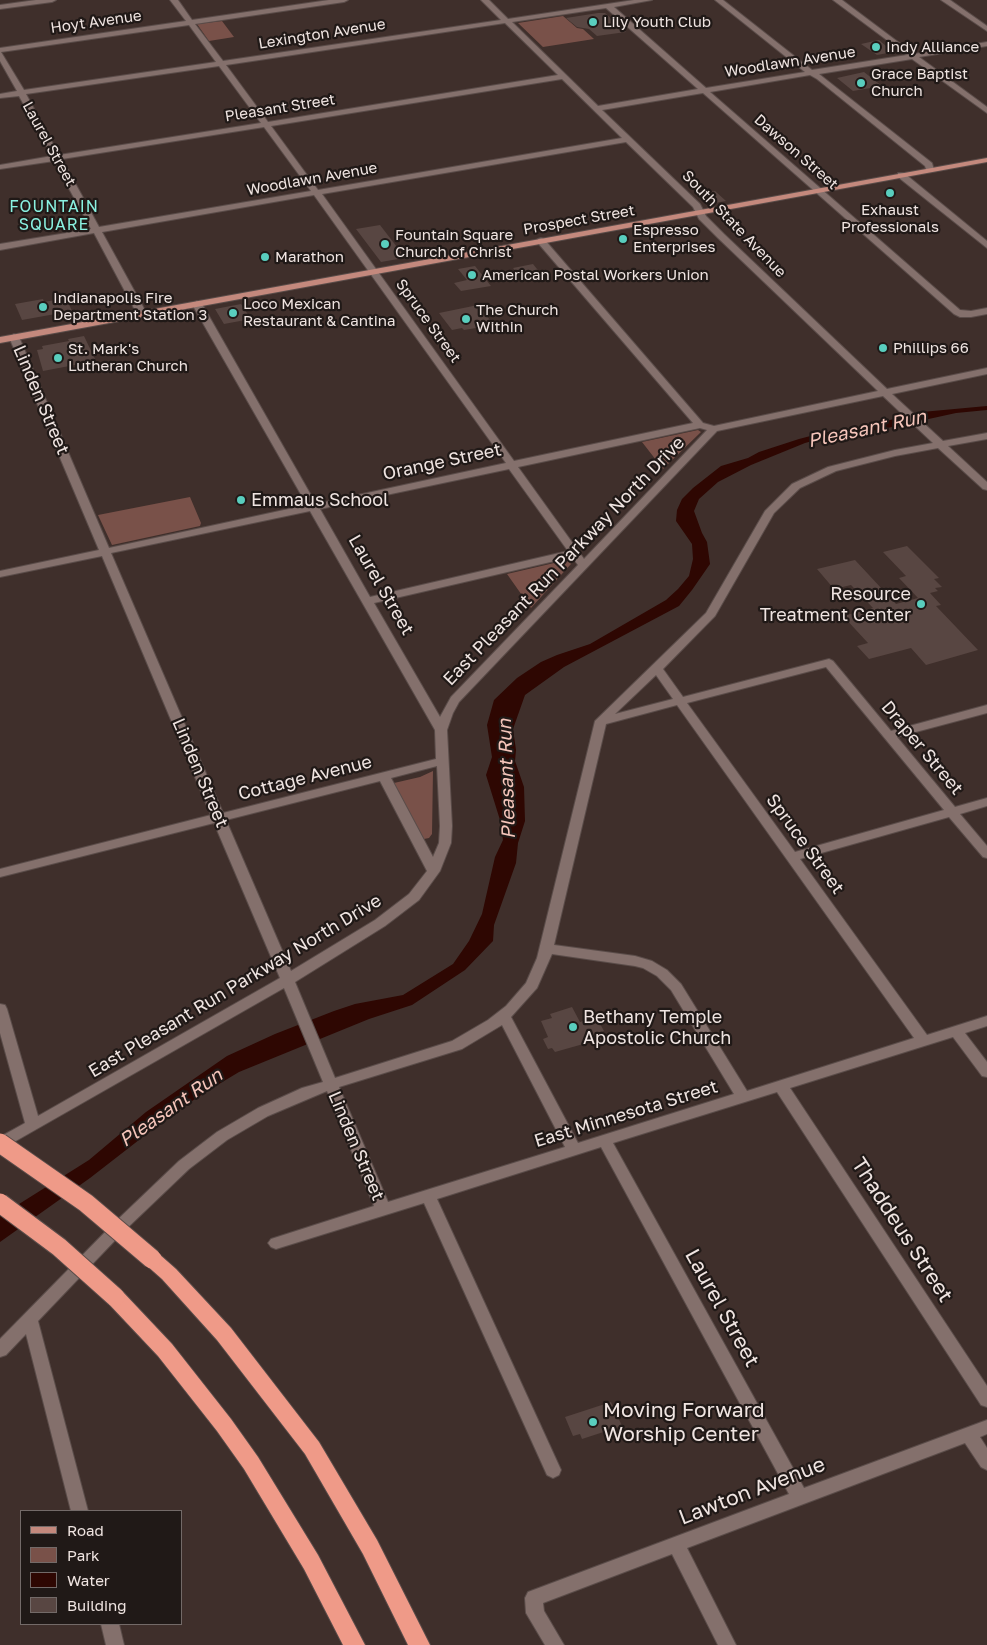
<!DOCTYPE html>
<html>
<head>
<meta charset="utf-8">
<style>
  body { margin:0 }
  #map { position:relative; width:987px; height:1645px; overflow:hidden; background:#3f2f2b; font-family:"Golos Text",sans-serif }
  canvas { display:block }
  .legend { position:absolute; left:20px; top:1510px; width:162px; height:115px; box-sizing:border-box; background:#201917; border:1px solid #736a68; margin:0; padding:6px 9px; list-style:none; font-size:15px; color:#efe4e1 }
  .legend li { display:flex; align-items:center; gap:10px; height:25px }
  .legend b { width:25px; border:1px solid #736a68 }
</style>
</head>
<body>
<div id="map">
<canvas width="987" height="1645"></canvas>
<ul class="legend">
<li><b style="height:6px;background:#c4897d"></b>Road</li>
<li><b style="height:14px;background:#795149"></b>Park</li>
<li><b style="height:14px;background:#2e0702"></b>Water</li>
<li><b style="height:14px;background:#584642"></b>Building</li>
</ul>
</div>
<script>
const c = document.querySelector('canvas').getContext('2d');
c.lineJoin = 'round';
function fillPath(path, color) { c.fillStyle = color; c.fill(path, 'evenodd'); }
const poly = rows => new Path2D(rows.map(r => 'M' + r).join(''));
function strokePath(path, color, width, dash) { c.strokeStyle = color; c.lineWidth = width; c.lineCap = dash ? 'butt' : 'round'; c.setLineDash(dash || []); c.stroke(path); }
function label(font, color, halo, rows, align = 'center') {
  c.font = font + ' "Golos Text",sans-serif'; c.lineWidth = 4.5; c.setLineDash([]); c.textBaseline = 'middle'; c.strokeStyle = halo; c.fillStyle = color; for (const [text, x, y, turn = 0] of rows) {
    c.save(); c.translate(x, y); c.rotate((+turn || 0) * Math.PI / 180); c.textAlign = isNaN(turn) ? turn : align; if (halo) c.strokeText(text, 0, 0); c.fillText(text, 0, 0); c.restore();
  }
}
fillPath(poly([
  [563,16,577,28,583,29,594,39,543,47,518,23],
  [222,21,234,37,209,41,197,24],
  [698,430,701,432,663,469,642,442],
  [190,497,201,523,200,526,112,545,98,515],
  [567,560,571,564,531,608,507,574],
  [433,771,432,834,429,838,424,839,422,838,394,783,420,777]
]), '#795149');
fillPath(poly([
  [987,406,987,410,956,413,883,429,827,437,805,443,751,465,718,482,699,499,694,511,702,533,707,542,710,564,692,590,679,606,564,667,525,695,513,729,516,750,515,761,524,787,525,821,518,843,516,863,494,925,493,941,465,970,412,1005,369,1019,239,1072,209,1090,175,1112,90,1178,0,1242,0,1216,89,1160,146,1112,227,1056,275,1034,334,1011,355,1004,403,995,453,964,469,941,482,914,495,857,503,840,500,820,486,775,492,757,487,725,494,700,517,678,541,662,557,655,590,644,666,600,678,589,689,576,693,559,692,544,676,521,677,510,682,499,693,488,721,466,748,458,759,452,799,439,822,433,854,429,922,412]
]), '#2e0702');
fillPath(poly([
  [598,13,605,13,626,32,597,36,589,29,577,27,566,18],
  [879,40,893,52,877,55,861,44],
  [864,72,882,86,853,91,837,78],
  [715,191,726,201,709,204,698,194],
  [380,225,397,247,404,258,381,262,356,229],
  [533,264,541,274,521,278,513,268],
  [475,266,491,286,461,291,454,283,467,280,458,269],
  [66,298,72,311,22,320,15,304,43,299,44,302],
  [241,304,251,319,224,324,215,309],
  [478,305,494,325,464,330,462,328,452,330,439,313],
  [84,336,96,361,43,371,37,350,43,349,42,346,69,341,68,339],
  [907,546,939,578,934,579,942,587,935,588,938,591,930,593,941,605,936,606,978,650,926,665,911,648,869,659,857,646,868,643,843,616,873,608,851,585,834,589,817,569,855,560,896,604,918,598,899,578,906,576,883,552],
  [572,1007,580,1022,589,1019,592,1024,599,1022,604,1031,597,1033,601,1039,555,1052,552,1048,548,1049,543,1039,548,1037,541,1021,552,1018,550,1014],
  [611,1402,622,1426,582,1439,580,1434,573,1436,565,1417]
]), '#584642');
const minor = poly([
  [36,0,56,0,52,2,0,9,0,5,36,0],
  [170,0,178,0,192,20,329,0,348,0,344,2,195,24,223,61,501,20,481,0,489,0,508,19,634,0,652,0,614,7,706,88,805,72,715,0,723,0,812,70,907,55,833,0,842,0,914,54,987,42,987,46,919,57,987,107,987,113,912,59,819,74,932,163,934,170,930,172,927,172,925,166,817,79,810,75,710,92,960,310,971,311,987,308,987,314,971,317,960,317,954,314,703,93,602,110,700,204,706,216,724,234,887,389,987,368,987,374,892,394,943,441,987,433,987,439,948,446,987,482,987,490,983,489,938,448,895,456,836,471,800,488,774,513,715,616,663,669,683,697,829,659,833,661,891,731,987,705,987,713,897,737,955,807,987,798,987,806,960,814,987,846,987,858,983,857,949,817,800,859,927,1035,987,1016,987,1026,965,1033,987,1062,987,1077,982,1076,953,1037,790,1088,987,1386,987,1407,981,1405,777,1092,613,1143,804,1488,987,1420,987,1434,980,1437,987,1448,987,1470,981,1467,965,1443,687,1548,736,1645,718,1645,672,1554,543,1603,544,1611,564,1645,545,1645,526,1613,525,1598,528,1592,789,1494,601,1147,437,1199,561,1470,559,1475,553,1478,547,1475,424,1203,276,1249,271,1247,268,1243,271,1239,374,1206,327,1091,268,1116,227,1140,189,1169,123,1232,38,1321,88,1511,71,1511,26,1334,6,1355,0,1357,0,1339,113,1224,179,1161,217,1132,258,1108,302,1088,323,1082,284,988,0,1150,0,1137,25,1123,0,1033,0,1004,5,1005,7,1009,38,1116,280,978,214,823,0,877,0,869,211,815,102,556,0,577,0,571,99,550,9,337,14,334,19,337,109,548,307,505,192,304,197,301,202,304,316,504,506,463,314,195,102,232,147,314,142,317,137,314,94,233,0,250,0,244,91,229,54,161,0,169,0,165,52,156,19,96,0,98,0,94,17,91,0,61,0,48,186,21,170,0],
  [606,8,698,89,598,106,512,22,606,8],
  [505,23,558,75,268,122,226,65,505,23],
  [189,25,216,62,24,90,1,52,189,25],
  [219,66,261,123,59,155,26,94,219,66],
  [562,79,622,138,318,190,271,126,562,79],
  [264,127,311,191,99,227,62,159,264,127],
  [626,142,693,207,699,219,718,238,878,391,714,426,703,423,544,239,541,238,538,239,538,243,693,423,514,461,322,194,626,142],
  [883,396,933,443,895,450,828,467,792,484,765,511,706,613,595,721,537,958,526,983,506,1006,488,1020,452,1041,335,1078,295,982,385,926,419,900,440,871,451,843,452,826,447,730,453,713,459,702,717,431,883,396],
  [700,428,707,430,584,559,518,467,700,428],
  [509,469,568,551,370,597,320,509,509,469],
  [310,511,435,730,436,759,223,813,111,553,310,511],
  [572,557,578,565,451,697,440,717,374,603,572,557],
  [826,667,944,810,795,852,687,703,826,667],
  [656,675,673,699,615,714,656,675],
  [677,705,914,1038,747,1091,681,984,667,970,652,961,635,956,554,945,606,724,677,705],
  [437,766,440,826,439,843,433,857,391,778,437,766],
  [380,781,427,871,409,894,375,920,291,971,226,820,380,781],
  [552,954,635,966,643,968,657,976,671,990,734,1094,578,1143,511,1017,537,988,552,954],
  [502,1025,565,1147,388,1202,339,1087,462,1049,502,1025],
  [941,0,950,0,987,26,987,31,941,0],
  [898,173,904,173,987,241,987,248,898,177,898,173],
  [101,1624,119,1624,124,1645,106,1645,101,1624]
]);
const major = poly([
  [987,158,987,162,0,343,0,337,987,158]
]);
const highway = poly([
  [152,1251,159,1254,176,1269,231,1328,319,1442,377,1540,430,1645,408,1645,363,1554,305,1454,217,1340,162,1279,145,1264,143,1259,145,1254,152,1251],
  [115,1289,122,1291,172,1344,231,1419,258,1457,318,1555,365,1645,343,1645,304,1569,244,1469,217,1431,158,1356,108,1303,106,1297,108,1291,115,1289]
]);
strokePath(minor, '#5a4c49', 2);
strokePath(major, '#5a4c49', 2);
strokePath(highway, '#5a4c49', 2);
fillPath(minor, '#84706c');
fillPath(major, '#c4897d');
fillPath(highway, '#ef9a88');
const highwayBridge = poly([
  [0,1143,86,1203,152,1259],
  [0,1203,59,1247,115,1297]
]);
strokePath(highwayBridge, '#5a4c49', 21, []);
strokePath(highwayBridge, '#ef9a88', 19);
for (const [x, y, r, color] of [
  [593,22,5,"#59cebe"],
  [876,47,5,"#59cebe"],
  [861,83,5,"#59cebe"],
  [890,193,5,"#59cebe"],
  [623,239,5,"#59cebe"],
  [385,244,5,"#59cebe"],
  [265,257,5,"#59cebe"],
  [472,275,5,"#59cebe"],
  [43,307,5,"#59cebe"],
  [233,313,5,"#59cebe"],
  [466,319,5,"#59cebe"],
  [883,348,5,"#59cebe"],
  [58,358,5,"#59cebe"],
  [241,500,5,"#59cebe"],
  [921,604,5,"#59cebe"],
  [573,1027,5,"#59cebe"],
  [593,1422,5,"#59cebe"]
]) { const dot = new Path2D(); dot.arc(x, y, r, 0, 2 * Math.PI); c.fillStyle = color; c.fill(dot); strokePath(dot, '#201917', 2); }
label('15px', '#efe4e1', '#201917', [
  ["Hoyt Avenue",96,22,-8],
  ["Lexington Avenue",322,34,-9],
  ["Woodlawn Avenue",790,62,-9],
  ["Pleasant Street",280,108,-9],
  ["Laurel Street",49,144,61],
  ["Dawson Street",796,152,41],
  ["Woodlawn Avenue",312,179,-10],
  ["Prospect Street",579,220,-10],
  ["South State Avenue",734,224,46],
  ["Spruce Street",428,321,54]
]);
label('15px', '#efe4e1', '#201917', [
  ["Lily Youth Club",603,22],
  ["Indy Alliance",886,47],
  ["Grace Baptist",871,74],
  ["Church",871,91],
  ["Exhaust",890,210,"center"],
  ["Professionals",890,227,"center"],
  ["Espresso",633,230],
  ["Enterprises",633,247],
  ["Fountain Square",395,235],
  ["Church of Christ",395,252],
  ["Marathon",275,257],
  ["American Postal Workers Union",482,275],
  ["Indianapolis Fire",53,298],
  ["Department Station 3",53,315],
  ["Loco Mexican",243,304],
  ["Restaurant & Cantina",243,321],
  ["The Church",476,310],
  ["Within",476,327],
  ["Phillips 66",893,348],
  ["St. Mark's",68,349],
  ["Lutheran Church",68,366]
], 'left');
c.letterSpacing = '1px';
label('16px', '#8af1e1', '#201917', [
  ["FOUNTAIN",54,207],
  ["SQUARE",54,225]
]);
c.letterSpacing = '0px';
label('18px', '#efe4e1', '#201917', [
  ["Linden Street",41,400,67],
  ["Orange Street",442,462,-12],
  ["East Pleasant Run Parkway North Drive",564,561,-46],
  ["Laurel Street",381,585,60],
  ["Draper Street",922,748,50],
  ["Linden Street",200,773,67],
  ["Cottage Avenue",305,778,-14],
  ["Spruce Street",805,844,54],
  ["East Pleasant Run Parkway North Drive",235,986,-31],
  ["East Minnesota Street",626,1114,-17],
  ["Linden Street",356,1146,67]
]);
label('18px', '#efe4e1', '#201917', [
  ["Emmaus School",251,500],
  ["Resource",911,594,"right"],
  ["Treatment Center",911,615,"right"],
  ["Bethany Temple",583,1017],
  ["Apostolic Church",583,1038]
], 'left');
label('italic 19px', '#f5c5ba', '#201917', [
  ["Pleasant Run",867,429,-12],
  ["Pleasant Run",507,779,-92],
  ["Pleasant Run",171,1108,-35]
]);
label('21px', '#efe4e1', '#201917', [
  ["Thaddeus Street",902,1230,57],
  ["Laurel Street",722,1308,61],
  ["Lawton Avenue",752,1491,-21]
]);
label('21px', '#efe4e1', '#201917', [
  ["Moving Forward",603,1410],
  ["Worship Center",603,1434]
], 'left');
</script>
</body>
</html>
